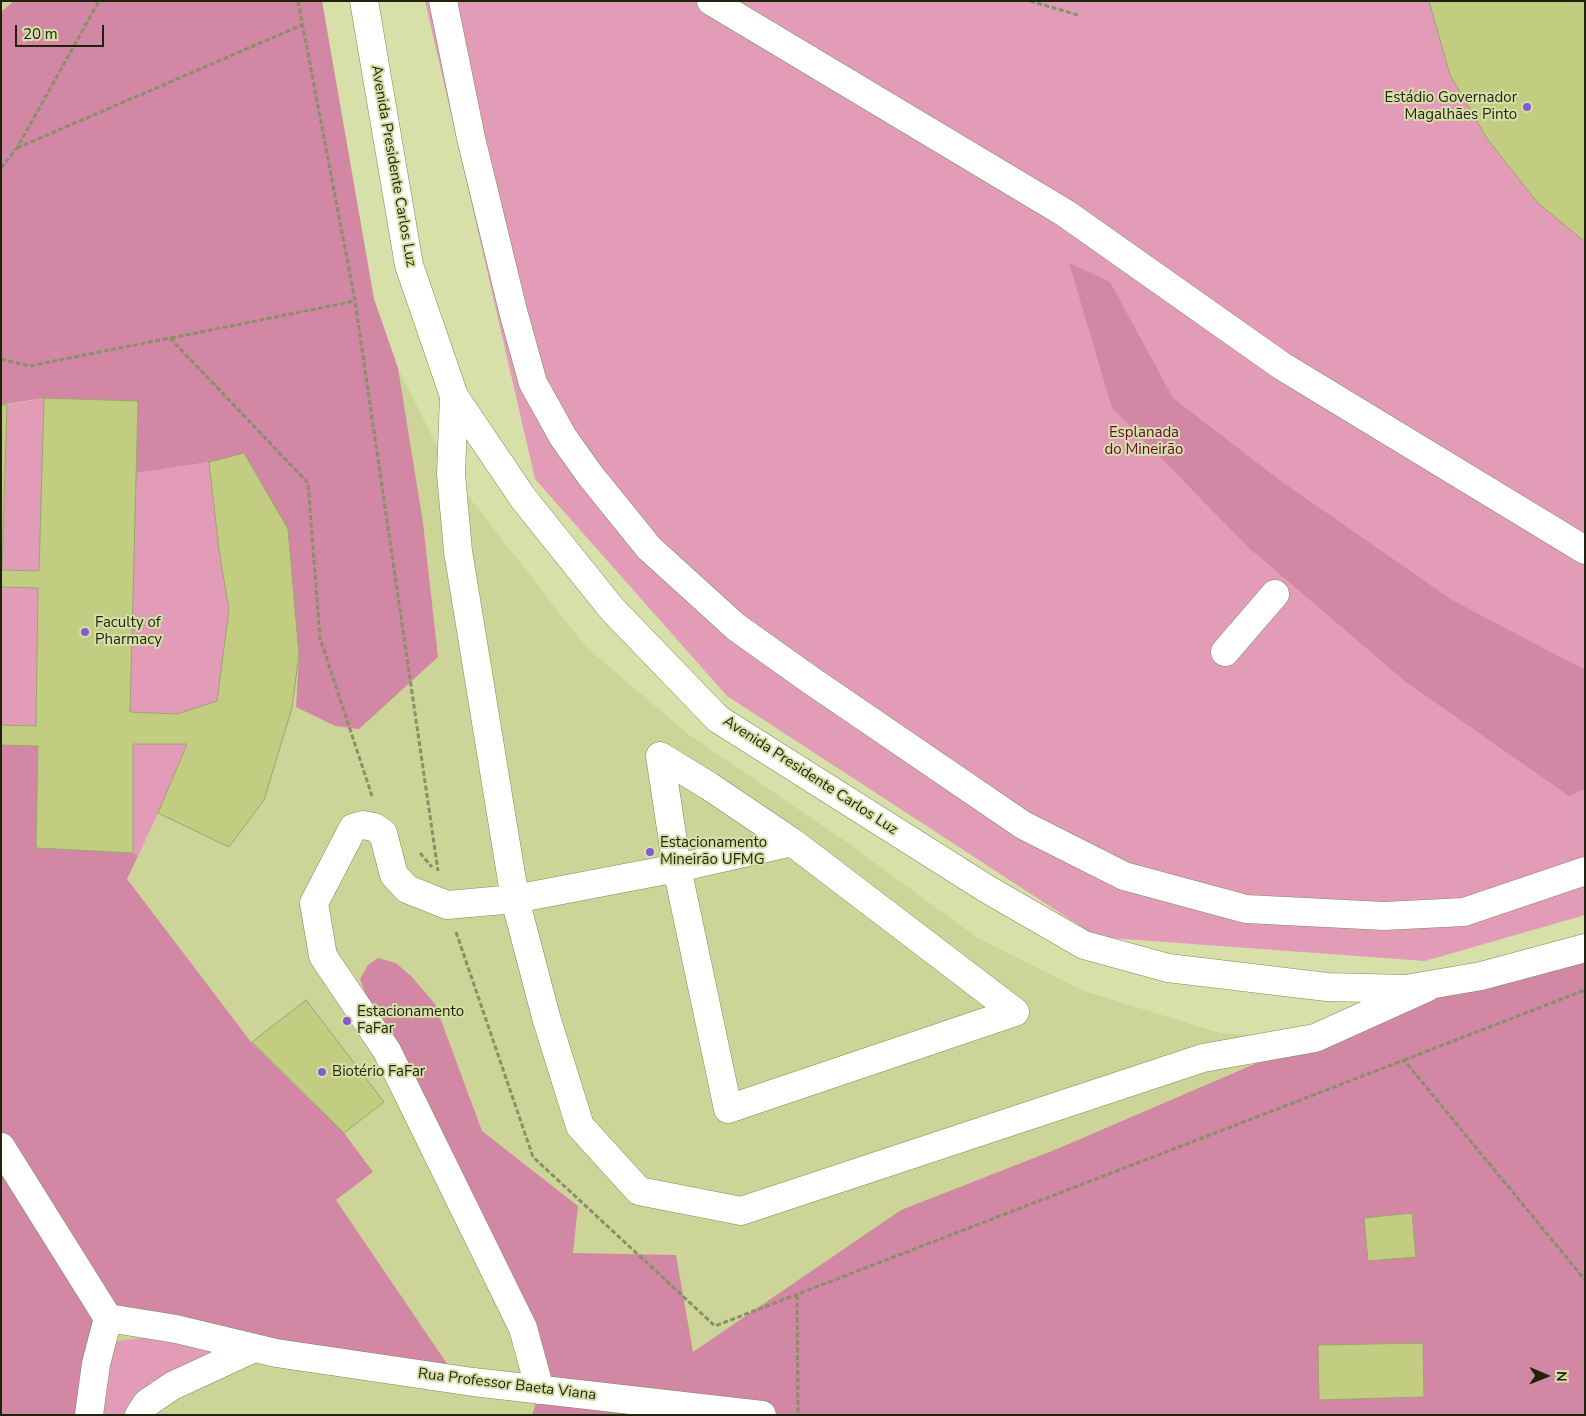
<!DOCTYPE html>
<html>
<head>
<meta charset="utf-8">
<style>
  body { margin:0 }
  #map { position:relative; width:1586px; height:1416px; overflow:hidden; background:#d8e0a9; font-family:"Nunito Sans",sans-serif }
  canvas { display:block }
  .frame { position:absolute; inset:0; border:2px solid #1f220c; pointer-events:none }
  .north { position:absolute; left:1521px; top:1351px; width:50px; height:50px; -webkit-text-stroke:4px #d8e0a9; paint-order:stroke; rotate:91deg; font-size:14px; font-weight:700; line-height:20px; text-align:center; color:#1f220c }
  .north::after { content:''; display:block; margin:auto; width:18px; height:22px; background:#1f220c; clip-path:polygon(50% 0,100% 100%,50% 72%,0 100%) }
  .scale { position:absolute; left:15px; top:25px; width:89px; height:22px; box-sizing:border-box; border:2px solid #1f220c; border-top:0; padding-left:6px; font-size:15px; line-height:18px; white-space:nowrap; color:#1f220c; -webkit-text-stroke:4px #d8e0a9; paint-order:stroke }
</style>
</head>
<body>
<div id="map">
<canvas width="1586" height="1416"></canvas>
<div class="frame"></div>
<div class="north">N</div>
<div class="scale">20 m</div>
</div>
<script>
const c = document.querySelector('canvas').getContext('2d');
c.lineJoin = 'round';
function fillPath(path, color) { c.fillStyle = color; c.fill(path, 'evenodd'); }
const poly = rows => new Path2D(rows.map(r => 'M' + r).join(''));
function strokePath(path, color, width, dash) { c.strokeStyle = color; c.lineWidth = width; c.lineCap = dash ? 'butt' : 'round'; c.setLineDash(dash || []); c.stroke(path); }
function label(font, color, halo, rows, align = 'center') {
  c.font = font + ' "Nunito Sans",sans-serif'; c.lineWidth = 4; c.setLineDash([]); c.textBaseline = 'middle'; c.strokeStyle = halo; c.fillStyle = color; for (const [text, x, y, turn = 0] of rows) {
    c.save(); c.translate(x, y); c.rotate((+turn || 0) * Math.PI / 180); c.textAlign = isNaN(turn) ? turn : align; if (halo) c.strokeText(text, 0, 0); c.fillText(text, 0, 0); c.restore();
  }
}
fillPath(poly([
  [1,1,322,1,374,299,398,368,451,474,586,647,688,734,848,843,976,937,1084,991,1220,1033,1315,1038,1585,1415,1,1415]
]), '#ccd597');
fillPath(poly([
  [425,1,1585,1,1585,915,1425,961,1097,937,727,696,535,479],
  [44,398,39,571,2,570,7,405],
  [209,462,219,550,229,610,217,701,177,714,130,712,136,473],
  [1,587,38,588,36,726,1,725],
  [133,744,187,744,158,813,138,856,133,853],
  [150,1337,224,1353,151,1382,122,1415,101,1415,110,1342]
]), '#e39cb7');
fillPath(poly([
  [14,1,322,1,374,299,398,368,423,523,438,657,359,729,335,726,296,707,299,654,288,529,244,453,209,462,136,473,138,401,44,398,1,405,1,12],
  [1069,263,1110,282,1173,398,1278,479,1452,600,1585,670,1585,789,1569,796,1406,682,1249,548,1112,408],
  [1,745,38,746,36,848,133,853,138,856,127,879,251,1042,344,1133,373,1172,336,1200,458,1380,108,1318,89,1415,1,1415],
  [1585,950,1585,1415,532,1415,540,1390,387,1051,360,979,368,965,378,958,396,963,412,977,435,1004,482,1131,578,1206,573,1253,676,1255,693,1352,901,1210,1057,1149,1315,1038,1481,976]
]), '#d287a4');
const building = poly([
  [1429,1,1585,1,1585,242,1538,203,1488,140,1450,75,1429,1],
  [44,398,138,401,130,712,177,714,217,701,229,610,219,550,209,462,244,453,288,529,299,654,292,708,264,800,229,847,158,813,187,744,133,744,133,853,36,848,38,746,1,745,1,725,36,726,38,588,1,587,1,405,7,405,2,570,39,571,44,398],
  [306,1000,384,1102,344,1133,252,1042,306,1000],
  [1412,1213,1416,1257,1368,1261,1364,1218,1412,1213],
  [1423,1343,1424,1397,1319,1400,1318,1345,1423,1343]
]);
fillPath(building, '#c2cd82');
strokePath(building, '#9ca470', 1);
const minor = poly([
  [711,1,1065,213,1282,366,1585,550],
  [454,396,451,474,458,551,515,899,546,1017,580,1126,639,1191,741,1211,1203,1058,1315,1038,1426,988],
  [1225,652,1275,594],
  [660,756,677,868,728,1109,1015,1012],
  [660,756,709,786,792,842,1015,1012],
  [1,1147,108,1318],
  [108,1318,176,1329,276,1353,473,1382,762,1415],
  [540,1390,523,1328,387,1051,323,956,314,903,353,828,363,825,374,827,383,833,394,875,407,889,447,905,515,899,677,868,792,842],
  [89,1415,96,1364,108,1318],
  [139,1415,147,1403,172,1386,254,1348]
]);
const major = poly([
  [364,1,409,265,454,396,523,498,612,609,718,719,987,889,1084,945,1168,968,1327,987,1406,989,1481,976,1585,948],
  [443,1,471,138,513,311,533,383,563,437,590,475,649,548,736,627,809,679,1023,825,1124,876,1246,909,1384,916,1464,912,1585,871]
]);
strokePath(minor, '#808854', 29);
strokePath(major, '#808854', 29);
strokePath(poly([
  [298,1,355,301,438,871],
  [1030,1,1078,15],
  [17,148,302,25],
  [1,168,17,148,99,1],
  [171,338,355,301],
  [1,359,30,366,170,338,308,483,320,638,372,796],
  [420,853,432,867],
  [456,932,533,1157,715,1326,1404,1060,1585,1280],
  [1404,1060,1585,990],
  [797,1295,798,1415]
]), '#898f66', 3, [5, 2.5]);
strokePath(minor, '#fff', 28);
strokePath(major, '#fff', 28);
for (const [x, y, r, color] of [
  [1527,107,5,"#825ad4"],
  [85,632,5,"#825ad4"],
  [650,852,5,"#825ad4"],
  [347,1021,5,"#825ad4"],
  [322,1072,5,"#825ad4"]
]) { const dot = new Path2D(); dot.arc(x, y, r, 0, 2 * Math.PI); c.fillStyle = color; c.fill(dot); strokePath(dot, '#d8e0a9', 2); }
label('15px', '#1f220c', '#d8e0a9', [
  ["Estádio Governador",1517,98,"right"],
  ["Magalhães Pinto",1517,115,"right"],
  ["Faculty of",95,623],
  ["Pharmacy",95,640],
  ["Estacionamento",660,843],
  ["Mineirão UFMG",660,860],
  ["Estacionamento",357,1012],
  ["FaFar",357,1029],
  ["Biotério FaFar",332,1072]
], 'left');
label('15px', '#1f220c', '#d8e0a9', [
  ["Avenida Presidente Carlos Luz",393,166,80],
  ["Avenida Presidente Carlos Luz",810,776,33],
  ["Rua Professor Baeta Viana",507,1385,7]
]);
label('15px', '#640839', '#d8e0a9', [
  ["Esplanada",1144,433],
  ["do Mineirão",1144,450]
]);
</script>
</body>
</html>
